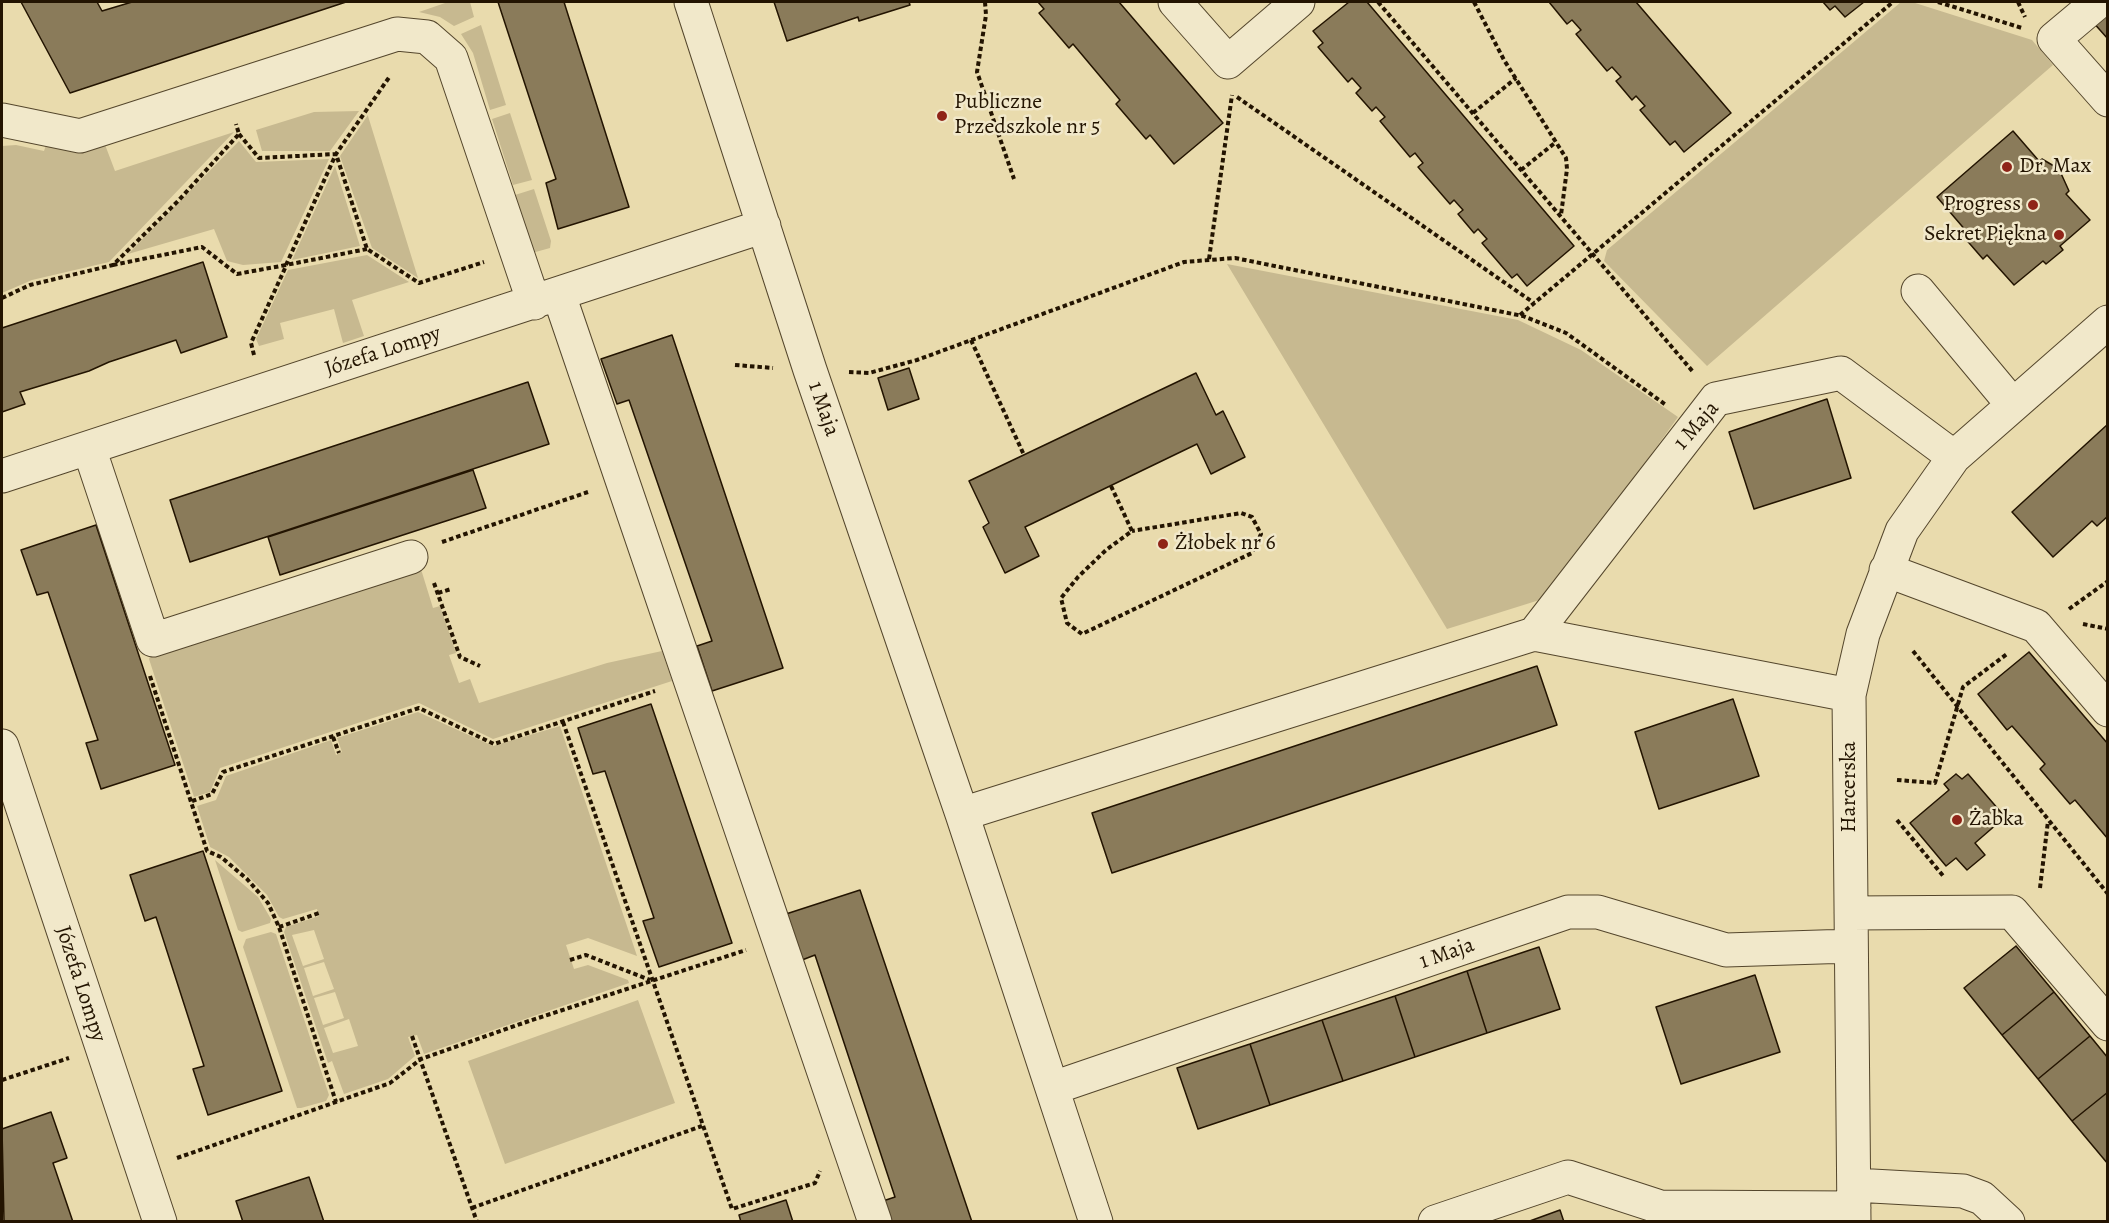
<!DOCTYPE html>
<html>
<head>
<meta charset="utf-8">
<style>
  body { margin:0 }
  #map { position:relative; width:2109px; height:1223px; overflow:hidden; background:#e9dbad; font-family:Alegreya,serif }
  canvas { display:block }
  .frame { position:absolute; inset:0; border:3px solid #231401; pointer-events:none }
</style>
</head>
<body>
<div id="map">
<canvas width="2109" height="1223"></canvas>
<div class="frame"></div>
</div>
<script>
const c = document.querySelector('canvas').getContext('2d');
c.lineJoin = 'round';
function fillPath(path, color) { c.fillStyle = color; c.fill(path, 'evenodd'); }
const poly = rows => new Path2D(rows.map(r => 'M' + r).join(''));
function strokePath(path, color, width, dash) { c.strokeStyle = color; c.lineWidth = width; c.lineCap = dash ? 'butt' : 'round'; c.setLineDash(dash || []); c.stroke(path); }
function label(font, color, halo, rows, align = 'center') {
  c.font = font + ' Alegreya,serif'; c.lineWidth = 5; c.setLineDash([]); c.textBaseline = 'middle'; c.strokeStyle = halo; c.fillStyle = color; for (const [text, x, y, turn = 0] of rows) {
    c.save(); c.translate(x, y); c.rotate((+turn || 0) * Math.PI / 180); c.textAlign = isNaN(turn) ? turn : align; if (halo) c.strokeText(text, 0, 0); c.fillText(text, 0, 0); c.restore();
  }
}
fillPath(poly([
  [448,2,470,2,474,17,454,26,440,17,419,12],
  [1901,2,1912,2,2032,40,2053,65,1707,366,1604,261,1607,250],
  [481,25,506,105,490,110,473,53,461,34],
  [359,111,330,151,262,151,256,130,314,112],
  [510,113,532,180,513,185,492,119],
  [368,115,368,116,418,278,372,248,340,156],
  [234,132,109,262,32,280,2,293,2,146,16,145,44,151,48,139,104,142,115,171],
  [239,141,256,162,329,159,281,262,243,265,227,261,214,229,128,254],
  [335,166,360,246,292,260],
  [534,189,551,241,550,248,532,253,515,195],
  [367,255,409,282,352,300,364,336,343,343,334,309,280,323,284,339,259,346,256,339,288,270],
  [1227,264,1518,320,1581,350,1678,417,1549,597,1447,629],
  [420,566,433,608,440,606,456,653,449,655,459,683,470,679,479,703,607,663,662,651,672,681,493,739,419,703,220,768,210,792,194,797,149,659,151,654],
  [418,712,493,746,560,726,637,956,588,938,566,945,574,969,588,965,628,980,629,983,424,1054,417,1035,408,1037,415,1056,388,1079,344,1094,332,1061,328,1063,284,932,286,927,319,916,317,909,283,919,279,917,267,895,229,857,210,847,197,806,216,800,226,776,331,740,336,755,342,752,337,738],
  [314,930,324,959,303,966,292,935],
  [324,962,334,989,313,996,304,968],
  [335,992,344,1018,323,1025,314,998],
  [349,1019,358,1046,333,1053,324,1028],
  [215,860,258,897,271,919,270,923,242,932,238,930],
  [271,932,276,934,329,1095,326,1101,301,1108,297,1108,243,947,246,939],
  [638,1000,675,1103,505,1164,468,1061]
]), '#c7b990');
const building = poly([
  [21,2,97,2,102,11,132,2,346,2,70,93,21,2],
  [498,2,564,2,629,207,558,229,546,183,556,179,498,2],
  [774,2,909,2,910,5,859,21,858,17,787,41,774,2],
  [1038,2,1119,2,1223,123,1174,164,1150,135,1146,139,1116,104,1120,100,1073,44,1069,48,1039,13,1044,9,1038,2],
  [1349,2,1367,2,1574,246,1527,286,1517,274,1512,278,1482,243,1487,239,1478,229,1474,233,1458,214,1463,210,1454,200,1450,204,1418,167,1423,163,1415,153,1410,157,1380,121,1385,117,1376,107,1372,111,1356,93,1361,88,1352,78,1348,82,1318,47,1323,43,1313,31,1349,2],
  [1549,2,1636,2,1731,113,1684,152,1675,141,1670,145,1640,110,1645,106,1636,96,1632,100,1616,81,1621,77,1612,67,1607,71,1576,34,1581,30,1572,20,1567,24,1549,2],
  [1823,2,1864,2,1845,17,1835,6,1830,10,1823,2],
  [2108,7,2108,39,2091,20,2108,7],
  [2013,131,2039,161,2042,159,2059,169,2069,191,2066,194,2090,220,2060,246,2063,250,2046,264,2043,261,2014,285,1987,255,1983,259,1963,236,1967,232,1937,197,2013,131],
  [203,262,227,337,181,353,176,340,109,362,89,371,20,392,25,404,2,412,2,328,203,262],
  [672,335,783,668,712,691,697,646,712,641,629,400,617,404,601,359,672,335],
  [909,368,919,399,888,410,878,378,909,368],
  [1196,373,1216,415,1223,411,1245,457,1211,474,1197,444,1025,527,1039,556,1005,573,983,527,989,523,969,481,1196,373],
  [528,382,549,444,190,562,170,500,528,382],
  [1827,399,1851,478,1754,509,1729,432,1827,399],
  [2108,424,2108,516,2097,526,2092,521,2053,557,2012,512,2108,424],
  [473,470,486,508,280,575,268,537,473,470],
  [96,525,175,765,101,789,86,743,98,740,48,592,37,595,21,550,96,525],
  [2029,652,2108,744,2108,839,2075,800,2070,804,2040,769,2045,764,2012,726,2007,730,1978,694,2029,652],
  [1537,666,1557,725,1112,873,1092,813,1537,666],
  [1733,699,1759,776,1659,809,1635,732,1733,699],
  [651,704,732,943,659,967,643,921,654,918,605,771,593,774,578,728,651,704],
  [1956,774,1962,779,1968,774,2005,817,1975,843,1985,855,1967,870,1956,858,1946,866,1910,823,1949,790,1944,784,1956,774],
  [203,851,282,1091,208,1115,193,1069,204,1066,156,917,145,921,130,875,203,851],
  [860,890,972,1222,890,1222,883,1201,895,1197,815,955,802,960,786,914,860,890],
  [2016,946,2054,992,2002,1035,1964,988,2016,946],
  [1539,947,1560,1009,1487,1033,1467,971,1539,947],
  [1467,971,1487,1033,1415,1057,1395,996,1467,971],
  [1755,975,1780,1052,1681,1084,1656,1007,1755,975],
  [2054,992,2090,1036,2038,1079,2002,1035,2054,992],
  [1395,996,1415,1057,1343,1081,1322,1020,1395,996],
  [1322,1020,1343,1081,1270,1105,1250,1044,1322,1020],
  [2090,1036,2108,1058,2108,1092,2072,1121,2038,1079,2090,1036],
  [1250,1044,1270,1105,1198,1129,1177,1068,1250,1044],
  [2108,1092,2108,1164,2072,1121,2108,1092],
  [51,1112,67,1158,53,1163,73,1222,4,1222,2,1129,51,1112],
  [309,1177,324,1222,243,1222,236,1201,309,1177],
  [786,1200,793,1222,741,1222,739,1215,786,1200],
  [1560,1210,1564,1222,1527,1222,1560,1210]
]);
fillPath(building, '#8a7b5a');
strokePath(building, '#231401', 1.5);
const minor = poly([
  [691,2,810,370,962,814,1096,1222],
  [1175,2,1228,62,1298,2],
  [2098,2,2054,39,2108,100],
  [2,120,80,136,397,34,427,37,451,58,534,303],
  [1918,291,2013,405],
  [559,295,875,1222],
  [89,448,153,640,411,557],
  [2,476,764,226],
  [1886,570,2036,626,2108,710],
  [1534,634,1849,695],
  [2,746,160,1222],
  [962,814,1534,634,1716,399,1841,373,1954,457],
  [1851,913,2012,912,2108,1024],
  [1053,1088,1568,912,1598,912,1726,950,1851,946],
  [1854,1185,1963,1191,1982,1198,2008,1222],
  [1435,1222,1568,1177,1660,1207,1854,1208],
  [1854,1222,1849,695,1863,634,1902,531,1954,457,2108,322]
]);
strokePath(minor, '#54462c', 35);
strokePath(poly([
  [985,2,986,15,977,72,1014,179],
  [1378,2,1694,373],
  [1474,2,1504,60,1566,158,1567,169,1561,215],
  [1938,2,2022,28],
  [2018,2,2025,17],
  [1237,97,1534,303],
  [1473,113,1516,78],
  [239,134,259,158,336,154,367,249,419,283,484,262],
  [1521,170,1556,142],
  [367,249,286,265,336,154,390,76],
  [1209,259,1232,95],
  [113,265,202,247,237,274,286,265],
  [2,298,30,285,113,265,178,201,239,134,236,124],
  [1520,315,1893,2],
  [971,340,1024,455],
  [254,355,251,343,286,266],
  [735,365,773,368],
  [849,372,869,373,917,360,1184,262,1235,258,1523,316,1566,333,1666,405],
  [1111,486,1132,531,1106,550,1078,577,1061,598,1067,623,1082,634,1252,553,1261,534,1252,517,1241,513,1132,531],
  [442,542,588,492],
  [434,583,460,657,480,666],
  [438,593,451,589],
  [2069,609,2108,581],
  [2083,624,2108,629],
  [1913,651,2108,894],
  [150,676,207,851,221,857,247,879,268,903,279,927,336,1102],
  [563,722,732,1209,815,1183,820,1171],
  [333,737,339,753],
  [1897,780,1935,783,1963,687,2007,654],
  [192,801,212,794,223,772,419,708,494,744,655,691],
  [1897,820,1944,877],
  [2040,888,2048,821],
  [279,927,319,913],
  [570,960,586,955,650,980],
  [412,1036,477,1222],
  [2,1080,69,1058],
  [177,1158,390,1083,421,1059,529,1021,746,950],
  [472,1208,702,1126]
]), '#231401', 4, [4.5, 3]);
strokePath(minor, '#f1e8ca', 33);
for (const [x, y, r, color] of [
  [942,116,6,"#8f2418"],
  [2007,167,6,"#8f2418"],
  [2033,205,6,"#8f2418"],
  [2059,235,6,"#8f2418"],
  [1163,544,6,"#8f2418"],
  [1957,820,6,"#8f2418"]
]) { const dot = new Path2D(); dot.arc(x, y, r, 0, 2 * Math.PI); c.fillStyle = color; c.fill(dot); strokePath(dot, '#f1e8ca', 2); }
label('22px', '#231401', '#f1e8ca', [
  ["Publiczne",954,103],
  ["Przedszkole nr 5",954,128],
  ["Dr. Max",2019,167],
  ["Progress",2021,205,"right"],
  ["Sekret Piękna",2047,235,"right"],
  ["Żłobek nr 6",1175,544],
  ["Żabka",1969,820]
], 'left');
label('22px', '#231401', '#f1e8ca', [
  ["Józefa Lompy",383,352,-18],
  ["1 Maja",823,409,71],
  ["1 Maja",1697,426,-49],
  ["Harcerska",1850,787,-90],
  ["1 Maja",1447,954,-19],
  ["Józefa Lompy",80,984,72]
]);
</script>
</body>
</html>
